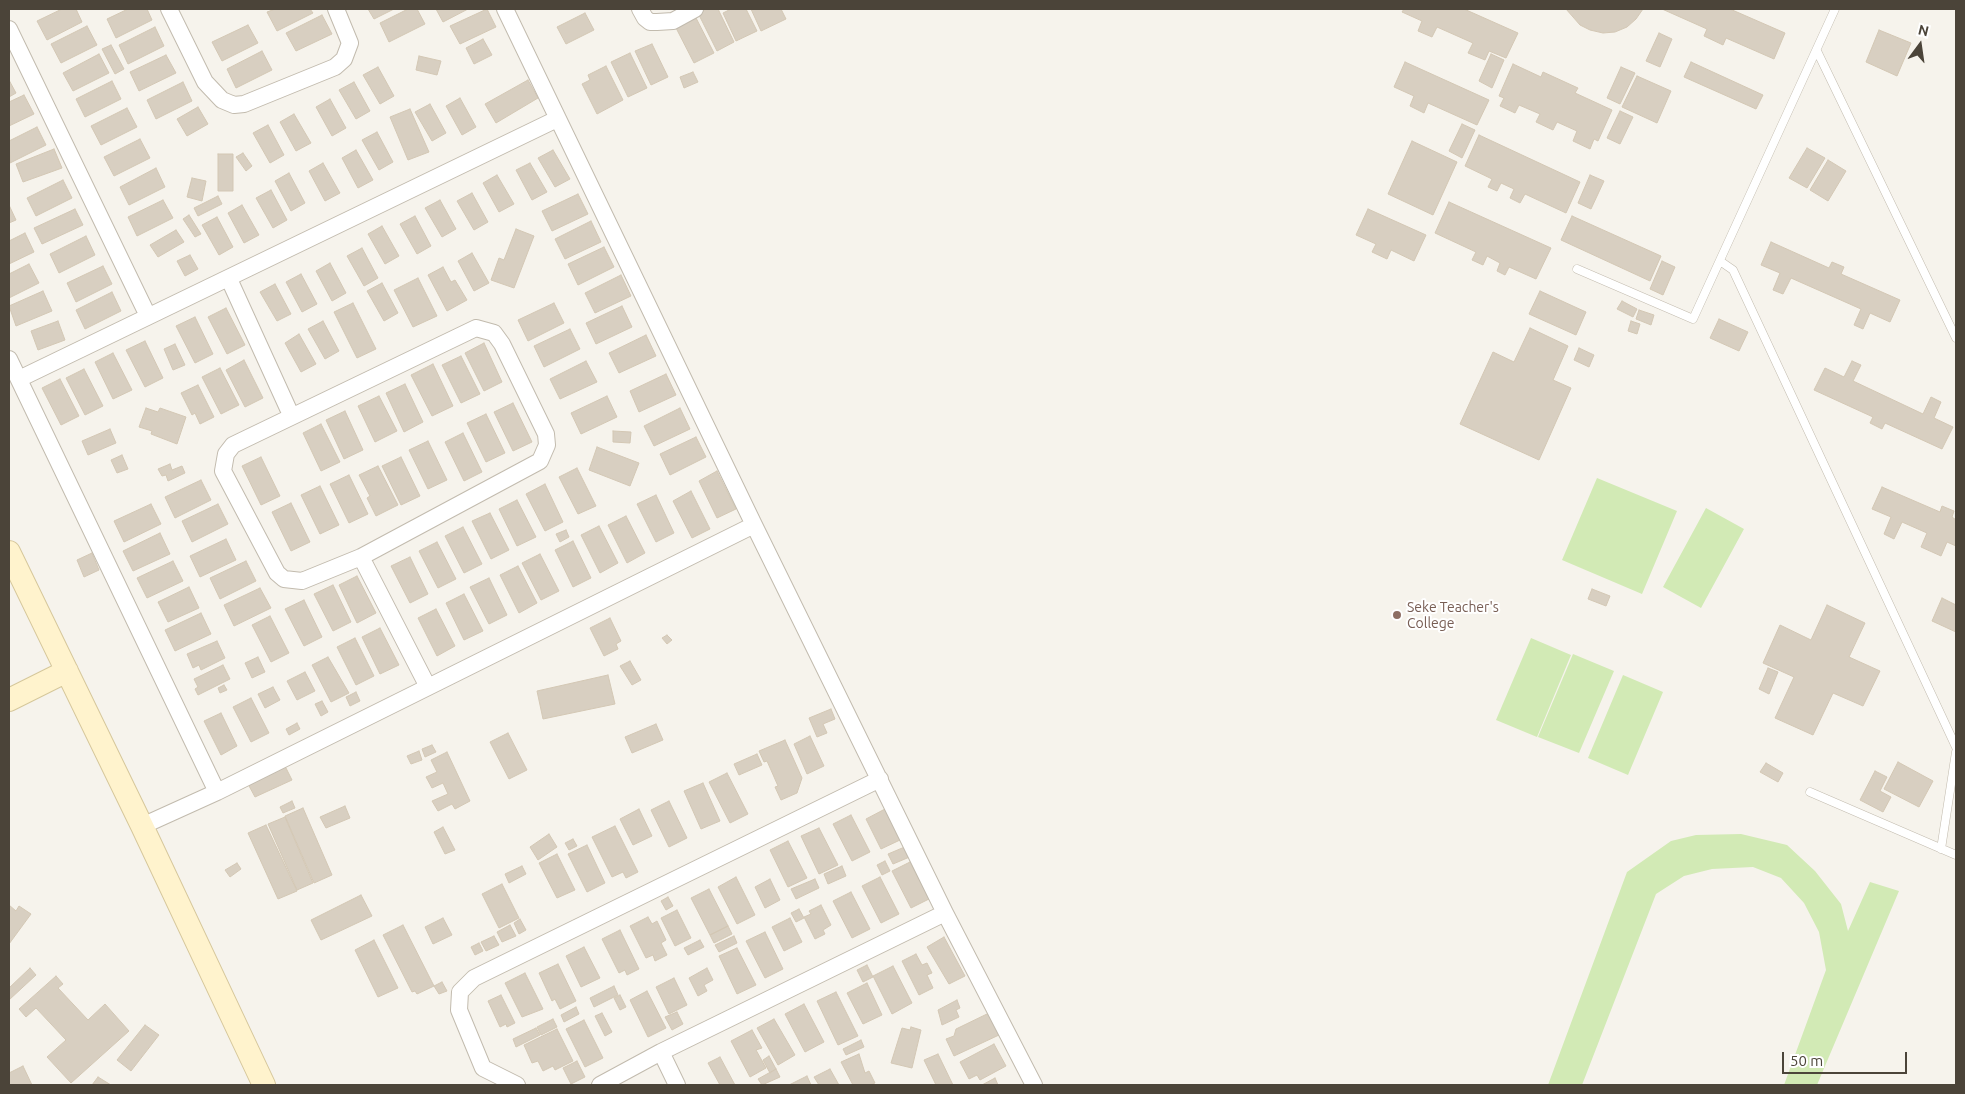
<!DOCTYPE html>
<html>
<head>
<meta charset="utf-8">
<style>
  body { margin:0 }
  #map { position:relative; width:1965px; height:1094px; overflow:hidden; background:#f6f3ec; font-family:Ubuntu,sans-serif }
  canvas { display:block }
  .frame { position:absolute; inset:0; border:10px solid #4b4439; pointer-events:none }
  .north { position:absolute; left:1895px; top:20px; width:50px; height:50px; -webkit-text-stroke:4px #fff; paint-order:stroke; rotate:14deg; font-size:14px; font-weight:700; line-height:20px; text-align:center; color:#4b4439 }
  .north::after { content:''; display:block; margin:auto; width:18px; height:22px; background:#4b4439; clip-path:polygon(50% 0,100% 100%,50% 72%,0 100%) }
  .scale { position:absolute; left:1782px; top:1052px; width:125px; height:22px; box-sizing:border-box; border:2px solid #4b4439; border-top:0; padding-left:6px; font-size:15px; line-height:18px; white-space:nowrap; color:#4b4439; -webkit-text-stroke:4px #fff; paint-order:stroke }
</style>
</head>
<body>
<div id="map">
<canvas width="1965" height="1094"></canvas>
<div class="frame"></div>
<div class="north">N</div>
<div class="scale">50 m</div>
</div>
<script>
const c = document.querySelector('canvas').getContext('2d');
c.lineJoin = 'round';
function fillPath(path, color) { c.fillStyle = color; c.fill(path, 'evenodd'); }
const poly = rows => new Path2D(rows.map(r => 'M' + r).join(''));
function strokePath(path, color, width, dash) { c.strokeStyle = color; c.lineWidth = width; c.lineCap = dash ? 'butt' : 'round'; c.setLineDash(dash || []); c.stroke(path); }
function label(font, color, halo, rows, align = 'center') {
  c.font = font + ' Ubuntu,sans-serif'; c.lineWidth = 4; c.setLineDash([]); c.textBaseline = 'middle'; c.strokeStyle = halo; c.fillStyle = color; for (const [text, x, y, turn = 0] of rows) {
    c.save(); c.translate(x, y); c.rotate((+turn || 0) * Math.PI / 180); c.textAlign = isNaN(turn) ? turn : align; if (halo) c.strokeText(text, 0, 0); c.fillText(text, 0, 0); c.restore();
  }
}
fillPath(poly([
  [1597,478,1677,511,1642,594,1562,560],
  [1706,508,1744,529,1701,608,1663,587],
  [1531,638,1571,655,1537,737,1496,720],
  [1573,654,1614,671,1579,753,1538,737],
  [1623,675,1663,692,1628,775,1588,758],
  [1741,834,1787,845,1815,871,1841,904,1848,931,1870,882,1899,891,1817,1085,1784,1085,1826,970,1819,932,1804,903,1781,878,1753,867,1712,869,1684,876,1656,894,1582,1085,1548,1085,1627,872,1671,841,1696,835]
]), '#d2eab5');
const building = poly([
  [62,9,76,9,82,22,47,40,37,21,62,9],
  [128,9,147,9,152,20,116,38,107,19,128,9],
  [275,9,310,9,313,13,277,31,267,12,275,9],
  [368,9,394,9,374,19,368,9],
  [408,9,417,9,425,24,389,42,380,23,408,9],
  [436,9,468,9,443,22,436,9],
  [487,9,496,27,460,44,450,26,487,9],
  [701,9,718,9,734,42,717,51,697,11,701,9],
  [731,9,746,9,757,31,736,41,723,13,731,9],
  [751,9,781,9,786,19,761,31,751,9],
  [1404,9,1464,9,1518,33,1506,58,1489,51,1485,60,1468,53,1473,43,1437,27,1432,37,1418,31,1422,21,1402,12,1404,9],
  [1566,9,1643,9,1636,19,1627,27,1615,32,1603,33,1590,30,1580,25,1566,9],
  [1662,9,1730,9,1785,33,1774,59,1726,38,1723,45,1704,36,1707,29,1662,9],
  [585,13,594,30,566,44,557,27,585,13],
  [694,14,714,53,694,63,674,24,694,14],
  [322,15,332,34,296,51,286,33,322,15],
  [248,25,258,43,222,61,212,42,248,25],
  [87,26,97,45,61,63,51,44,87,26],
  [155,27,164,46,128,64,119,45,155,27],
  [1879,30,1911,43,1897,76,1866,62,1879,30],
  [1659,33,1672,39,1660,67,1646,61,1659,33],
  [483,39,492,55,474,64,466,48,483,39],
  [652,44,668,77,651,85,635,51,652,44],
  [111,45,124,69,115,74,102,49,111,45],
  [262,51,272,70,236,88,227,69,262,51],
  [630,53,647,88,628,97,611,62,630,53],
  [99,54,109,73,73,91,63,73,99,54],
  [1491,54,1504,60,1492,88,1479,81,1491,54],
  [166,55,176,73,139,91,130,72,166,55],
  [419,56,441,61,437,75,416,70,419,56],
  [1405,62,1489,100,1477,125,1428,103,1424,113,1410,106,1414,96,1394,87,1405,62],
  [1691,62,1763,95,1756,109,1684,77,1691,62],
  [1513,64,1541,77,1543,72,1578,88,1575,93,1612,110,1598,141,1594,139,1590,149,1573,141,1577,131,1557,122,1553,130,1536,122,1540,114,1519,105,1515,113,1500,106,1504,98,1499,96,1513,64],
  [606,66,623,100,597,114,582,84,590,80,588,75,606,66],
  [378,67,394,96,380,104,363,75,378,67],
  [1621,67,1635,73,1620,104,1607,98,1621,67],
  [693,72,698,82,684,88,680,77,693,72],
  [1637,76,1671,91,1657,123,1622,107,1637,76],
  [9,80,16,93,9,97,9,80],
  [528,80,538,98,496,123,485,104,528,80],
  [112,81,121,99,85,117,76,99,112,81],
  [183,82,192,101,156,119,147,100,183,82],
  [354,82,370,111,356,119,339,90,354,82],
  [24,95,34,114,9,126,9,102,24,95],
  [460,98,476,127,462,135,446,106,460,98],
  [330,99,346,128,332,136,316,107,330,99],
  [430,104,446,133,432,141,415,112,430,104],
  [198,107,208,124,187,136,177,119,198,107],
  [127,108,137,127,101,145,91,126,127,108],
  [410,109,429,152,408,160,390,117,410,109],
  [1620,111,1633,117,1620,144,1607,138,1620,111],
  [294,114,311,143,296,151,280,122,294,114],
  [1462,124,1475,130,1462,158,1449,151,1462,124],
  [268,125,284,155,270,163,253,133,268,125],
  [37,127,46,145,10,163,9,141,37,127],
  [377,132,393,162,379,170,362,140,377,132],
  [1479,135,1580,182,1566,213,1525,194,1520,203,1510,198,1514,189,1501,183,1497,191,1488,187,1492,179,1465,166,1479,135],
  [140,139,150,158,114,176,104,157,140,139],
  [1412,141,1457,162,1433,215,1388,194,1412,141],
  [1807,148,1825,158,1807,188,1789,178,1807,148],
  [54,149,62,168,23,182,16,164,54,149],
  [356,150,373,180,358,188,342,158,356,150],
  [553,150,570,179,555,187,538,158,553,150],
  [243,153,252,166,246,171,236,157,243,153],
  [218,154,233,154,233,191,218,191,218,154],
  [1828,160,1846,171,1828,201,1810,190,1828,160],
  [323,163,340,193,325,201,309,171,323,163],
  [530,163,547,192,532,200,516,170,530,163],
  [156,168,165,187,129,205,120,187,156,168],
  [289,173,305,203,291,211,275,181,289,173],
  [497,175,514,204,499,212,483,183,497,175],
  [1590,175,1604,181,1591,209,1578,203,1590,175],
  [192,178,206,181,202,201,187,197,192,178],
  [63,180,72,198,36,216,27,198,63,180],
  [271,190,287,220,273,228,256,198,271,190],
  [472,193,488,222,474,230,457,201,472,193],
  [578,194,588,214,552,231,542,211,578,194],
  [218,196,222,204,198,216,194,208,218,196],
  [163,200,173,218,137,236,128,217,163,200],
  [440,200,456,229,442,237,425,208,440,200],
  [1449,202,1551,248,1536,279,1509,267,1505,275,1497,271,1500,263,1487,256,1483,265,1472,260,1476,252,1435,233,1449,202],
  [9,205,16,220,9,223,9,205],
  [242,205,259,235,244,243,228,213,242,205],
  [75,209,83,225,42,244,34,228,75,209],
  [1368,209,1426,235,1414,261,1391,250,1387,259,1372,252,1376,244,1356,235,1368,209],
  [189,215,201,234,195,237,183,219,189,215],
  [415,216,431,246,417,254,400,224,415,216],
  [1572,216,1661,256,1650,281,1561,240,1572,216],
  [217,217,233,247,219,255,202,225,217,217],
  [591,221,601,242,565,259,555,239,591,221],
  [382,226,399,256,385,264,368,234,382,226],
  [516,229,534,236,514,288,491,280,499,258,504,260,516,229],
  [176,230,184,242,158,257,150,245,176,230],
  [25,233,34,252,9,264,9,241,25,233],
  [86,236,95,255,59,273,50,254,86,236],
  [1771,242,1829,268,1832,262,1844,267,1841,274,1900,300,1890,322,1870,313,1863,329,1854,325,1861,309,1791,278,1783,294,1773,290,1780,273,1761,265,1771,242],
  [604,247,614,267,578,285,568,264,604,247],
  [362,248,378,278,364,286,347,256,362,248],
  [472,253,489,283,474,291,458,261,472,253],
  [190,255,198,269,185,276,177,261,190,255],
  [1662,261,1675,267,1663,295,1650,289,1662,261],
  [330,263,346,293,332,301,316,271,330,263],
  [29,264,39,283,9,298,9,274,29,264],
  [103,266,112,284,76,302,67,283,103,266],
  [443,267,451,282,455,280,467,300,447,311,428,275,443,267],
  [301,274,317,304,302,312,286,282,301,274],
  [621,275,631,296,595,313,585,293,621,275],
  [418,278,437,316,413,327,394,290,418,278],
  [382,283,398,313,384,321,367,291,382,283],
  [275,284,291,314,277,321,260,292,275,284],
  [43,291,52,311,16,326,9,306,43,291],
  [1540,291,1586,312,1576,335,1529,314,1540,291],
  [112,292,121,311,85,329,76,310,112,292],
  [1622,301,1637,309,1633,317,1617,309,1622,301],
  [353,303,376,349,357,358,334,312,353,303],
  [554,303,564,323,528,341,518,320,554,303],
  [622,306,632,327,596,344,586,323,622,306],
  [226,308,245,345,227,354,208,317,226,308],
  [1639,310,1654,315,1651,325,1636,319,1639,310],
  [195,317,213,354,195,363,176,326,195,317],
  [1719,319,1748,332,1739,351,1710,338,1719,319],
  [58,321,65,340,38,350,31,331,58,321],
  [323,321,339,351,325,359,308,329,323,321],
  [1631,321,1640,324,1637,334,1628,331,1631,321],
  [1530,328,1568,346,1553,380,1571,388,1539,460,1460,424,1493,352,1514,362,1530,328],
  [570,329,580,349,544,367,534,346,570,329],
  [299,334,316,364,301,372,285,343,299,334],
  [646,335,656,356,619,373,609,353,646,335],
  [145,341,163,378,145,387,126,350,145,341],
  [484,343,502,382,484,391,465,353,484,343],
  [175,344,185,365,173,370,164,349,175,344],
  [1579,348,1594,355,1589,367,1574,360,1579,348],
  [113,353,132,390,113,399,95,362,113,353],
  [461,356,480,394,461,403,442,365,461,356],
  [244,360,263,398,245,407,226,370,244,360],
  [586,361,597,382,560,399,550,379,586,361],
  [1852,361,1861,365,1853,381,1923,414,1931,397,1941,402,1934,418,1953,427,1942,449,1885,423,1882,429,1870,423,1873,417,1814,390,1825,368,1844,377,1852,361],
  [433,364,453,406,432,416,411,375,433,364],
  [220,368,239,405,221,414,202,377,220,368],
  [84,369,103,406,85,415,66,378,84,369],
  [666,374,676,395,639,412,630,391,666,374],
  [60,379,79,416,61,425,42,388,60,379],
  [405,384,423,422,404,432,386,393,405,384],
  [198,385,214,417,200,424,195,413,192,415,181,393,198,385],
  [379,396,397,431,375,442,358,406,379,396],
  [607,396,617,417,581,434,571,413,607,396],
  [513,403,532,442,513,451,494,412,513,403],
  [146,408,158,412,160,408,186,417,177,444,151,434,152,431,139,427,146,408],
  [680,408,690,429,654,446,644,426,680,408],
  [345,411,363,450,344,459,326,420,345,411],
  [486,414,505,453,486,462,467,423,486,414],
  [321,424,340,462,321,471,303,433,321,424],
  [110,429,116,443,88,455,82,441,110,429],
  [613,431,631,432,630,443,613,442,613,431],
  [463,433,482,472,464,481,445,442,463,433],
  [696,437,706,457,670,475,660,454,696,437],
  [428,441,447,480,428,489,409,450,428,441],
  [597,447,639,463,630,486,589,470,597,447],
  [122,455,128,469,117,473,111,460,122,455],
  [261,457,280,496,261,505,242,466,261,457],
  [401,457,420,496,401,505,382,466,401,457],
  [170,464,172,470,182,466,185,473,168,481,166,475,162,476,158,469,170,464],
  [378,466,398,505,376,516,367,498,370,496,359,475,378,466],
  [577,468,596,506,578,514,559,477,577,468],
  [717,471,736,509,717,518,699,481,717,471],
  [349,475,368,514,349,523,330,484,349,475],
  [201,480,211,500,175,518,165,497,201,480],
  [545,484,563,522,545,531,526,494,545,484],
  [320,486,339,525,320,534,301,495,320,486],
  [1882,487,1940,512,1942,506,1954,511,1952,517,1956,520,1956,546,1947,542,1941,556,1921,547,1927,533,1902,522,1894,539,1884,534,1891,517,1872,509,1882,487],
  [691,491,710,529,692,538,673,501,691,491],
  [656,495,674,533,656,542,637,504,656,495],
  [517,500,536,537,517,546,499,509,517,500],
  [291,503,310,542,291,551,272,512,291,503],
  [151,504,161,524,124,542,114,521,151,504],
  [218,504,228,524,192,542,182,521,218,504],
  [490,513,509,550,491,559,472,521,490,513],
  [626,516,645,553,627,563,608,525,626,516],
  [599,526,618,563,600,573,581,535,599,526],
  [463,527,482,564,464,573,445,536,463,527],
  [566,530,569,537,560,542,556,534,566,530],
  [160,533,170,554,133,571,123,551,160,533],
  [226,539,236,560,200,577,190,556,226,539],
  [573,541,591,578,573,587,555,550,573,541],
  [437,542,456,579,438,588,419,551,437,542],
  [92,553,99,570,84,577,77,560,92,553],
  [540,554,559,591,541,600,522,563,540,554],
  [410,557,428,594,410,603,391,566,410,557],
  [173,561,183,581,147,598,137,578,173,561],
  [246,561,256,581,220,599,210,578,246,561],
  [518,566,537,603,519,613,500,575,518,566],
  [357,576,376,613,357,623,339,585,357,576],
  [489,578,507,615,489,624,470,587,489,578],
  [333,585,351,622,333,631,314,594,333,585],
  [189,587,199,608,168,622,158,602,189,587],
  [260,588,271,608,234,626,224,605,260,588],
  [1592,589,1610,596,1606,606,1588,599,1592,589],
  [464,594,483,631,464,640,446,603,464,594],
  [1942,598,1956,605,1956,632,1932,621,1942,598],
  [304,600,322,637,304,646,285,609,304,600],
  [1827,605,1865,623,1849,657,1880,671,1863,706,1833,693,1813,735,1775,718,1794,677,1763,663,1780,625,1811,640,1827,605],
  [436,609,455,646,437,656,418,618,436,609],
  [201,613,211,634,175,651,165,630,201,613],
  [270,616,289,653,271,662,252,625,270,616],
  [610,618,621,641,616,644,618,649,604,656,590,628,610,618],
  [380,628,399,665,380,674,362,637,380,628],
  [667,635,672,640,667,644,662,638,667,635],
  [355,638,374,676,356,685,337,647,355,638],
  [217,641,225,658,201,670,199,665,193,668,187,654,217,641],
  [258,657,265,672,252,678,245,663,258,657],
  [328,657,349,693,331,702,312,665,328,657],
  [630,661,641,680,632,685,620,666,630,661],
  [223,665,230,679,198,695,195,689,198,687,194,679,223,665],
  [1768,668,1778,672,1769,694,1759,689,1768,668],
  [305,672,315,691,297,700,287,681,305,672],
  [608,675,615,704,543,719,537,691,608,675],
  [224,685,227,690,220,693,218,688,224,685],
  [273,687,280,700,265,708,258,694,273,687],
  [356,692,360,701,350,706,346,697,356,692],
  [251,698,269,733,251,742,233,707,251,698],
  [322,701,328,712,321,716,315,704,322,701],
  [831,709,835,719,823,724,827,733,817,737,809,718,831,709],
  [221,713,237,746,221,755,204,721,221,713],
  [297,723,300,729,289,735,286,729,297,723],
  [656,724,663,740,632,753,625,737,656,724],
  [508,733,527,770,509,779,490,742,508,733],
  [810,736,824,766,807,774,794,744,810,736],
  [785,740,802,778,797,793,781,800,775,787,778,786,767,761,764,762,759,751,785,740],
  [432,745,436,752,425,757,422,749,432,745],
  [419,751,422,760,411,764,407,756,419,751],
  [447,752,470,801,455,809,452,804,438,811,432,801,448,794,443,783,432,788,426,777,437,772,431,760,447,752],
  [757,754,762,765,739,775,734,764,757,754],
  [1898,762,1933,781,1919,807,1884,789,1898,762],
  [1766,763,1783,773,1778,782,1760,772,1766,763],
  [285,766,292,780,255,797,248,784,285,766],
  [1875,771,1887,777,1880,791,1891,797,1883,812,1860,800,1875,771],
  [727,773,748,814,730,823,709,782,727,773],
  [703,783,720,821,701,829,684,791,703,783],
  [292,801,295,808,283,813,280,807,292,801],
  [669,801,687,838,669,847,651,810,669,801],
  [345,806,350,818,326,828,320,817,345,806],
  [303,808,332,875,314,883,285,816,303,808],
  [639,809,652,836,633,845,620,819,639,809],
  [885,809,900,840,881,849,866,819,885,809],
  [851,815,870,852,852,861,833,824,851,815],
  [285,817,313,883,297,890,268,824,285,817],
  [266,825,297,891,278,899,248,833,266,825],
  [615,826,638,872,626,878,623,872,612,877,592,837,615,826],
  [443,827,455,850,445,854,434,832,443,827],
  [819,828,838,865,819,874,801,836,819,828],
  [549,834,557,847,538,860,530,847,549,834],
  [573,839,577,846,569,850,565,843,573,839],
  [788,841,807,878,788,887,770,850,788,841],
  [587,845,605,883,587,892,568,854,587,845],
  [907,846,912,856,893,864,888,854,907,846],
  [557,854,575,890,557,898,539,863,557,854],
  [885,861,890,871,882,875,877,865,885,861],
  [910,862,929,899,911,908,892,871,910,862],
  [237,863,241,869,230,877,225,870,237,863],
  [522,866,526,874,509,883,505,874,522,866],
  [842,866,846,876,828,884,824,874,842,866],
  [736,877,755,915,737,924,718,887,736,877],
  [880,877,899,914,881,923,862,886,880,877],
  [770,879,780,900,765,908,755,887,770,879],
  [815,879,819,888,796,899,791,889,815,879],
  [502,884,519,918,499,928,482,894,502,884],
  [709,889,728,926,710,935,691,898,709,889],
  [851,892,870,929,852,938,833,901,851,892],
  [361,895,372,916,321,940,311,920,361,895],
  [668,897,673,906,666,910,661,901,668,897],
  [9,905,16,911,19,906,31,914,9,944,9,905],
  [821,905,831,925,823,930,825,934,815,939,804,917,811,914,809,911,821,905],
  [799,909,804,918,796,922,791,913,799,909],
  [677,910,691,938,675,946,661,918,677,910],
  [648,917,652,924,657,921,666,940,661,943,667,955,655,961,653,955,646,958,630,926,648,917],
  [443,918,452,935,433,944,425,927,443,918],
  [790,918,802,942,784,951,772,927,790,918],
  [520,919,526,930,519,934,514,923,520,919],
  [403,925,434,986,417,994,415,991,412,992,383,935,403,925],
  [510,925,516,936,502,942,497,932,510,925],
  [728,926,732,934,714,943,710,935,728,926],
  [620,930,639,969,627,975,625,970,619,973,602,939,620,930],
  [765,932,783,969,765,978,746,941,765,932],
  [494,936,499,945,486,951,481,942,494,936],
  [734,936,737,943,719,952,715,945,734,936],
  [944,937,965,976,949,984,927,947,944,937],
  [374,940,398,988,378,997,355,950,374,940],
  [700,940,704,947,688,955,684,948,700,940],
  [479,943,483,951,475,955,471,947,479,943],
  [584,947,600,978,581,987,566,956,584,947],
  [737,948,756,985,737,994,719,956,737,948],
  [916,954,922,965,927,963,932,973,927,975,933,988,919,995,902,961,916,954],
  [558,964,576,1001,560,1009,555,999,552,1001,539,973,558,964],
  [867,965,873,977,863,982,857,970,867,965],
  [893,966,912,1003,892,1014,873,976,893,966],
  [30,968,36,975,9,1000,9,988,30,968],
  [707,968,713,980,704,985,707,991,698,996,689,978,707,968],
  [525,973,543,1009,522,1017,505,983,525,973],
  [56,976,63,984,58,988,88,1020,105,1004,129,1031,71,1083,47,1057,66,1040,36,1008,26,1017,19,1009,56,976],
  [674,978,687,1005,669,1014,656,987,674,978],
  [442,982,447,991,439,994,434,986,442,982],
  [867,983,882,1015,863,1024,847,993,867,983],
  [614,986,618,995,594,1007,590,998,614,986],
  [647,991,666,1028,648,1037,630,1000,647,991],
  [836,992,858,1036,838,1045,817,1001,836,992],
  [501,995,515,1023,507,1027,506,1024,500,1027,488,1001,501,995],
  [620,995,626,1007,620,1010,614,998,620,995],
  [957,1000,960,1008,956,1010,959,1017,942,1025,938,1010,957,1000],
  [804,1004,824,1042,805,1052,785,1014,804,1004],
  [576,1007,579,1014,564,1022,561,1015,576,1007],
  [677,1012,683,1024,672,1030,665,1017,677,1012],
  [602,1013,612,1032,605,1036,595,1016,602,1013],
  [989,1013,999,1035,954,1056,946,1039,954,1036,956,1029,989,1013],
  [553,1019,557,1027,541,1035,537,1027,553,1019],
  [774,1019,795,1055,778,1065,757,1028,774,1019],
  [584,1020,603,1058,585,1067,566,1029,584,1020],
  [145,1025,159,1035,131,1071,117,1060,145,1025],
  [911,1027,921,1030,912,1068,891,1063,902,1028,910,1030,911,1027],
  [536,1028,540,1035,516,1047,513,1039,536,1028],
  [557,1029,573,1061,555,1070,553,1066,543,1071,538,1061,532,1063,524,1045,557,1029],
  [752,1030,762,1048,756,1050,766,1068,750,1077,731,1041,752,1030],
  [861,1040,864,1047,846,1055,843,1049,861,1040],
  [994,1044,1006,1066,980,1080,977,1075,969,1079,960,1062,994,1044],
  [859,1054,865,1073,869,1071,875,1083,870,1085,853,1085,841,1062,859,1054],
  [938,1054,953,1085,936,1085,924,1060,938,1054],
  [769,1056,776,1069,770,1073,763,1060,769,1056],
  [720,1057,735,1085,720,1085,708,1063,720,1057],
  [577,1061,585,1077,571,1084,563,1068,577,1061],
  [23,1066,32,1085,9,1085,9,1073,23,1066],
  [776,1069,780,1077,762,1085,758,1079,776,1069],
  [830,1069,839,1085,819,1085,814,1077,830,1069],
  [807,1076,811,1085,789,1085,807,1076],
  [98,1077,111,1085,92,1085,98,1077],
  [995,1078,998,1085,982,1085,995,1078]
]);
fillPath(building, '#d8cfc1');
strokePath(building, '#d3c7b4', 1);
const lane = poly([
  [1817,51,1956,338],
  [1720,261,1733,270,1956,747],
  [1577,269,1693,319,1835,9],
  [1810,792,1956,855],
  [1941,849,1956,752]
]);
const street = poly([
  [169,9,205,82,222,100,234,105,244,104,335,67,344,59,350,43,336,9],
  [505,9,754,525,945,913,1034,1085],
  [640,9,645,18,650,22,657,22,673,21,695,9],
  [9,29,148,316],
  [229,279,291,415],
  [476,328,494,333,502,344,546,434,547,445,540,461,361,557,302,581,284,579,277,573,223,471,226,454,233,445,476,328],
  [9,359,217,792],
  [19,379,557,119],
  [361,557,428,687],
  [142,826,217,792,754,525],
  [661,1052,677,1085],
  [517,1085,483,1068,459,1010,460,992,474,978,880,779],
  [600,1085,661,1052,945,913]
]);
const secondary = poly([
  [9,552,142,826,264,1085],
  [9,700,67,671]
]);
strokePath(lane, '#c2bbae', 9);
strokePath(street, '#c2bbae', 18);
strokePath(secondary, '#d6c79b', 24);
strokePath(lane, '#fff', 8);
strokePath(street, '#fff', 16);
strokePath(secondary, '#fff3cd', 22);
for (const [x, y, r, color] of [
  [1397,615,5,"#8d6e63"]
]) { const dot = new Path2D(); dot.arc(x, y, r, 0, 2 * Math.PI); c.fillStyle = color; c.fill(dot); strokePath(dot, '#fff', 2); }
label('14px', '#785e54', '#fff', [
  ["Seke Teacher's",1407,607],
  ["College",1407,623]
], 'left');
</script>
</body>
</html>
